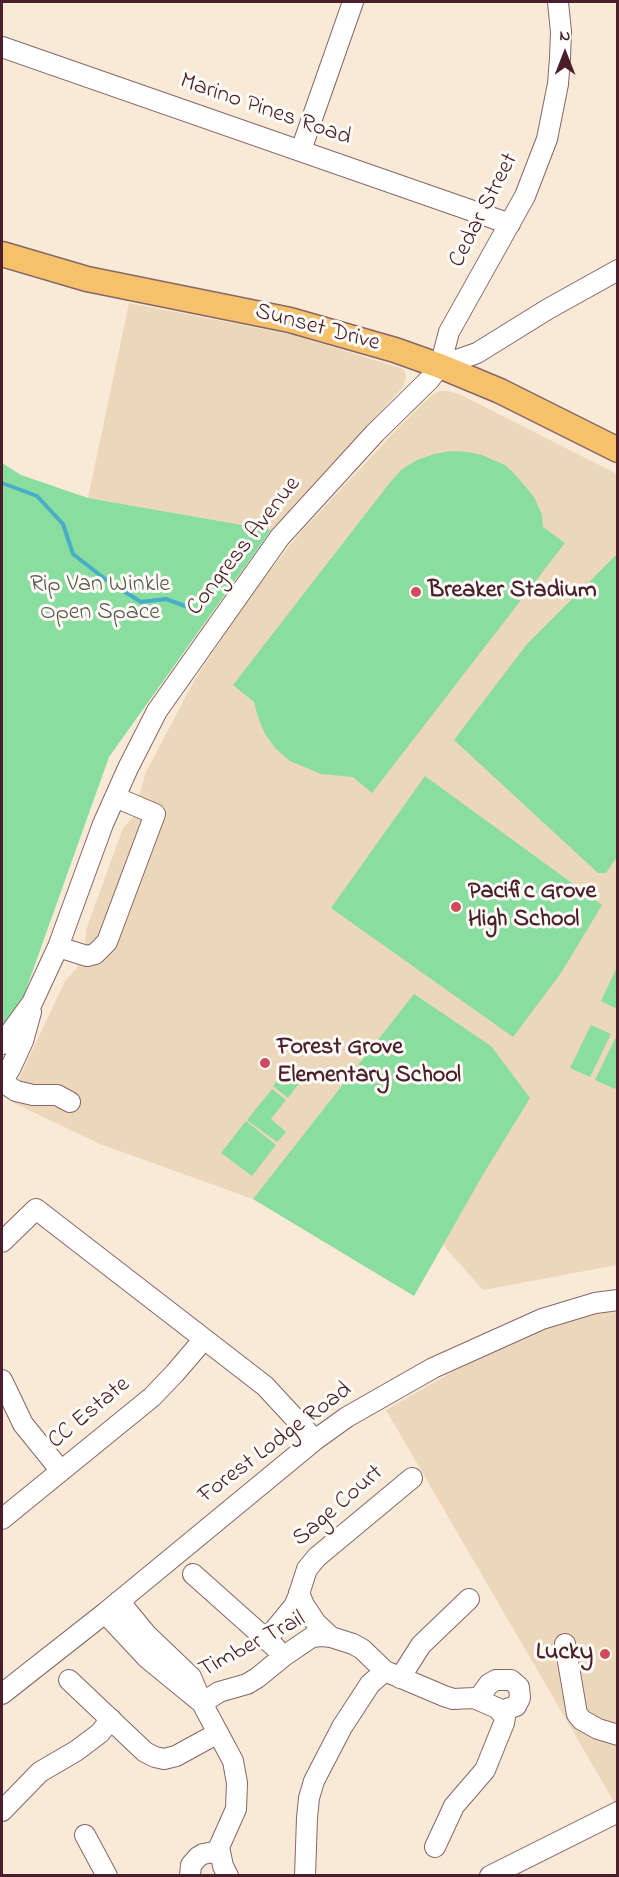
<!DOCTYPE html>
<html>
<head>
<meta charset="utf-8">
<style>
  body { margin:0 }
  #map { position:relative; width:619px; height:1877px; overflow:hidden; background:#f8ead7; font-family:"Indie Flower",sans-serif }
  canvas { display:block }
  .frame { position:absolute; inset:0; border:3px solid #4a1f2b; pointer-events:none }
  .north { position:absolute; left:535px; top:24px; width:60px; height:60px; -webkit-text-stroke:4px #fdfcf7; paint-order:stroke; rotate:0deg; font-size:16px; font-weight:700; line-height:24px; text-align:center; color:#4a1f2b }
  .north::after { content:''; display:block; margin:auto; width:21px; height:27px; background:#4a1f2b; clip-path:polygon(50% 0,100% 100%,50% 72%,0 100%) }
</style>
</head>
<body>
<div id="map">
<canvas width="619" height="1877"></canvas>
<div class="frame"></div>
<div class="north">N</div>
</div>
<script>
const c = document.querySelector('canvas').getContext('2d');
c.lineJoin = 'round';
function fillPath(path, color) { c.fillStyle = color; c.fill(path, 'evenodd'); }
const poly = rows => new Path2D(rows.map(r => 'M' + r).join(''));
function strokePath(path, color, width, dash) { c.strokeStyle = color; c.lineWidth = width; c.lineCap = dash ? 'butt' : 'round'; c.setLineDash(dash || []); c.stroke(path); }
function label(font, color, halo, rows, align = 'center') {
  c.font = font + ' "Indie Flower",sans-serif'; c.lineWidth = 6; c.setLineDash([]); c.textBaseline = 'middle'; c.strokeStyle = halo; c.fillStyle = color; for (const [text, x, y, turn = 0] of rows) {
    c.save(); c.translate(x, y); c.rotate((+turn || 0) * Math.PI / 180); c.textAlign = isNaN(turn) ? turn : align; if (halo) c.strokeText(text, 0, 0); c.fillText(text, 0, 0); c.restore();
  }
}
fillPath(poly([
  [129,303,294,335,404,369,406,377,402,388,271,530,88,498],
  [440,391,449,391,461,395,617,474,617,1265,483,1290,443,1245,414,1296,253,1199,100,1144,14,1103,16,1085,65,981,76,969,85,943,86,930,123,828,133,817,146,772,195,679,253,592,299,534,401,425,432,395],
  [604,1305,617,1305,617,1807,386,1410,501,1344]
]), '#ecd7ba');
fillPath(poly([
  [451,451,468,452,482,455,505,465,513,472,534,497,542,515,543,527,565,543,372,793,353,777,321,774,290,761,276,749,265,734,258,717,254,702,233,685,388,485,401,470,417,460,434,454],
  [2,463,21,475,88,498,271,530,109,757,23,998,2,1036],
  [617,554,617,857,606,873,598,873,454,740,527,644],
  [425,776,602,905,561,973,513,1037,331,908],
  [617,967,617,1009,601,1001],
  [414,994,491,1046,530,1098,481,1178,414,1296,253,1199],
  [591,1025,611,1034,590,1077,570,1068],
  [616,1037,618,1085,615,1089,595,1080],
  [285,1070,300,1082,288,1098,273,1086],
  [272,1089,286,1100,271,1119,286,1132,277,1142,247,1120],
  [246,1121,276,1145,252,1176,221,1153]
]), '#89dd9f');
strokePath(poly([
  [2,483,37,496,63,524,73,554,109,582,141,602,166,599,193,609]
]), '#49adc8', 4);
const minor = poly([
  [2,47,510,224],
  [301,150,353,2],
  [440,366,449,332,525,196,547,139,558,84,560,58,561,32,558,2],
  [58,947,87,956,95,954,107,942,155,814,115,797],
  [2,1044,32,1003,58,947,103,824,128,768,157,711,280,537,375,433,429,380,440,366,477,353,548,309,618,270],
  [2,1082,11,1067,23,1041,31,1012],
  [2,1082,16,1091,33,1095,57,1095,70,1102],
  [2,1242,36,1209,265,1386,315,1440],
  [2,1380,23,1424,61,1471],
  [2,1519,152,1397,175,1373,204,1339],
  [193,1574,276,1648],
  [299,1593,304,1605,316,1623,331,1637],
  [119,1601,147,1635,191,1677,202,1703,233,1761,237,1783,236,1809,219,1847,223,1866,228,1876],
  [105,1613,147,1658,202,1703],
  [267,1639,294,1606,298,1597,307,1569,317,1557,412,1478],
  [565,1644,577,1714,582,1720,598,1729,618,1735],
  [400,1678,421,1645,469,1599],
  [69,1680,145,1752,155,1757,164,1759,176,1756,218,1733],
  [2,1694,105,1613,315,1440,347,1417,433,1368,542,1319,595,1303,618,1300],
  [478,1699,489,1684,496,1680,511,1680,519,1687,520,1698,516,1706,501,1711],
  [202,1703,219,1692,247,1684,257,1678,284,1656,312,1637,322,1636,331,1637,353,1644,362,1649,385,1671,444,1696,453,1699,474,1698,497,1708,505,1717,504,1723,485,1770,454,1806,435,1847],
  [2,1811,40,1772,76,1751,100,1733,111,1719],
  [85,1835,107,1876],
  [190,1876,191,1865,198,1857,203,1854,219,1851],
  [305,1876,307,1818,309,1798,314,1781,342,1727,370,1684,385,1671],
  [490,1876,618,1812]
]);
const major = poly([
  [2,254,87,279,290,320,395,350,440,366,500,391,618,450]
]);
strokePath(minor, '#876667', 22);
strokePath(major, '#876667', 27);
strokePath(minor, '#fff', 20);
strokePath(major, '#f5c16b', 24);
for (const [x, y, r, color] of [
  [416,592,6,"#d1495b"],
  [456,907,6,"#d1495b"],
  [265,1063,6,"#d1495b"],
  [605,1654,6,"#d1495b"]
]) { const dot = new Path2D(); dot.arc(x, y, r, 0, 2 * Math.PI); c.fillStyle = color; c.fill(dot); strokePath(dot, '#fdfcf7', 2); }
label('24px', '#4a1f2b', '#fdfcf7', [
  ["Marino Pines Road",265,111,19],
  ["Cedar Street",485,211,-63],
  ["Sunset Drive",317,329,15],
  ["Congress Avenue",245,547,-52],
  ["CC Estate",90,1414,-40],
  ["Forest Lodge Road",276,1444,-37],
  ["Sage Court",339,1507,-41],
  ["Timber Trail",253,1646,-28]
]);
label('24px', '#5d584e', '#fdfcf7', [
  ["Rip Van Winkle",100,586],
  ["Open Space",100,614]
]);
label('bold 24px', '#4a1f2b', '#fdfcf7', [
  ["Breaker Stadium",428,592],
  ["Pacific Grove",468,893],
  ["High School",468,921],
  ["Forest Grove",277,1049],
  ["Elementary School",277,1077],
  ["Lucky",593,1654,"right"]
], 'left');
</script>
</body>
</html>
